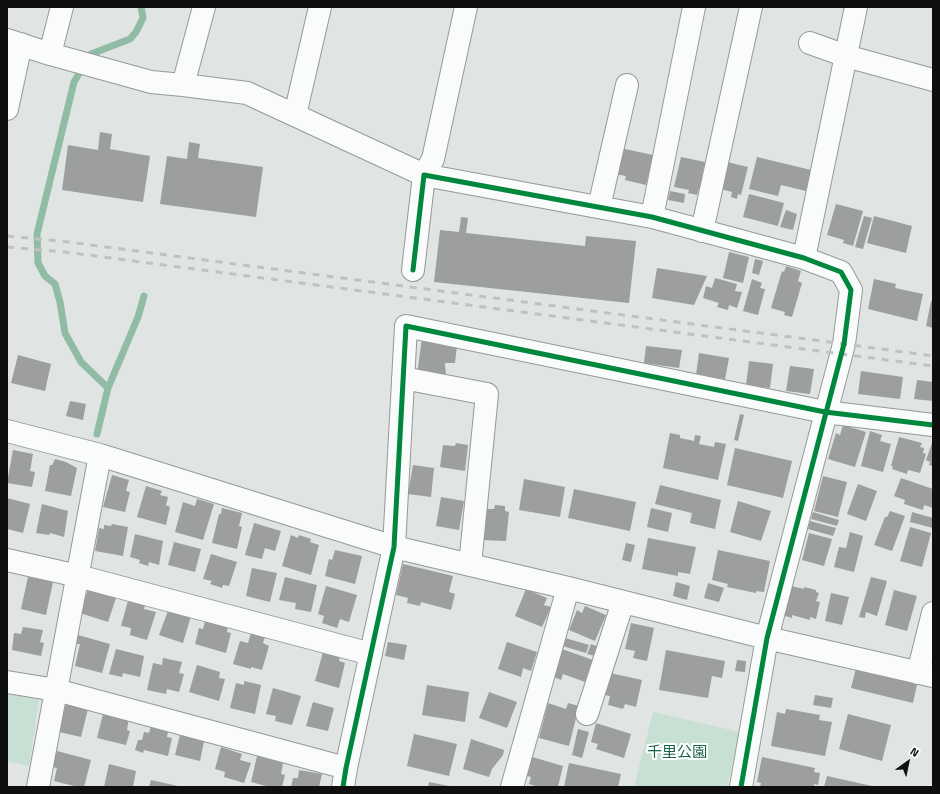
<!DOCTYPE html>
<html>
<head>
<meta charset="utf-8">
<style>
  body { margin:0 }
  #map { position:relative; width:940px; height:794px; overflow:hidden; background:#e0e4e2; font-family:"Titillium Web",sans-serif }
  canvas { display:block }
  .frame { position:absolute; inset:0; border:8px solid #0e0f0e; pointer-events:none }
  .north { position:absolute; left:888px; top:742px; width:40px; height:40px; -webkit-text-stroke:3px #fff; paint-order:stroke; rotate:33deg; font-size:11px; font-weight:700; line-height:16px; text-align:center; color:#0e0f0e }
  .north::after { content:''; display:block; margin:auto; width:14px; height:18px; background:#0e0f0e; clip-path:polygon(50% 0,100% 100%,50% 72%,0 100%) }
</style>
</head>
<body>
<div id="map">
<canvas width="940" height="794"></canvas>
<div class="frame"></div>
<div class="north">N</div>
</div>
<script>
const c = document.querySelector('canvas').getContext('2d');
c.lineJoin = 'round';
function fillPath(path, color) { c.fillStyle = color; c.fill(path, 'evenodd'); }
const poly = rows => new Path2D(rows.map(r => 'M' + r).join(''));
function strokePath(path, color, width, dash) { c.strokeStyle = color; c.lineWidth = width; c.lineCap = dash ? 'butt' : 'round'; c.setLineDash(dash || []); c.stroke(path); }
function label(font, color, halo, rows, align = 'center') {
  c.font = font + ' "Titillium Web","Noto Sans JP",sans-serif'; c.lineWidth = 4; c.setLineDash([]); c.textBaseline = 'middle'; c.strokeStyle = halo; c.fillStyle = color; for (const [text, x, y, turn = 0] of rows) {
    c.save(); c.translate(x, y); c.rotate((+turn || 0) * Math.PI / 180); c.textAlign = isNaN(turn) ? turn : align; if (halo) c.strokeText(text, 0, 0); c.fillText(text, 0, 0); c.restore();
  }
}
fillPath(poly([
  [7,694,39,699,29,766,7,761],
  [653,712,740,732,727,787,634,787]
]), '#c8dfd3');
strokePath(poly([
  [108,388,138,317,144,296],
  [97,434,108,388,81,362,65,333,60,302,55,284,45,276,38,263,37,234,74,82,91,54,130,39,136,32,143,18,141,7]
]), '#90bca6', 7);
fillPath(poly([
  [100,132,112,134,110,149,150,156,143,202,62,190,68,145,98,150],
  [189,142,200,144,198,158,263,167,256,217,160,204,167,156,187,159],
  [620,148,653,155,646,185,625,180,626,176,615,174],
  [681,157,705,162,702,175,705,176,702,188,699,188,697,195,688,193,689,190,674,187],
  [757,157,811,170,806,191,781,185,778,196,749,189],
  [727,162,748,167,741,195,738,194,737,199,731,197,732,192,721,189],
  [670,191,685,194,684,203,668,200],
  [749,194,784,203,778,226,743,217],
  [836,204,863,211,853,246,843,243,844,240,827,235],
  [786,210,797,214,793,230,780,227],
  [864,216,872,218,863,249,855,247],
  [874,216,912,226,906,253,867,243],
  [461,217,468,218,466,233,585,246,586,236,636,241,629,303,434,282,440,230,459,232],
  [729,252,749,257,743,283,723,278],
  [755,259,763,261,759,275,752,273],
  [786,266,801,271,798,281,802,283,792,317,784,315,785,312,771,308,782,271,784,272],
  [657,268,707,276,694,305,652,298],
  [715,278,737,284,735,291,742,292,737,308,729,305,728,310,717,307,719,303,703,298,706,286,712,288],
  [752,279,762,283,760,288,765,289,758,315,743,311],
  [874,279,896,284,895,288,923,294,917,321,868,309],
  [931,301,933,302,933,328,926,326],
  [422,338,457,345,455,363,445,363,446,377,417,375],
  [646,346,682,350,679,368,644,363],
  [699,353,729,358,725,379,696,375],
  [18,355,51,364,45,391,11,383],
  [749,361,773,364,770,388,746,385],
  [790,366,814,369,810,394,786,391],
  [861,371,903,377,900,399,858,394],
  [917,380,933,382,933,401,914,399],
  [70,401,86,404,83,420,66,416],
  [740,414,744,415,738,441,734,440],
  [843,425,866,432,855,467,828,459,836,433,840,435],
  [870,431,882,435,880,441,891,444,883,472,861,466],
  [670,433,680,435,680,438,694,441,695,435,701,436,699,444,714,447,715,442,726,444,718,480,663,468],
  [899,437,922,443,920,447,924,448,923,453,926,454,920,473,908,470,907,474,892,469,893,466,891,466],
  [933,440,933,466,929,465,930,462,926,460],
  [456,443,468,445,465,471,440,467,443,445,455,446],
  [735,448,792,461,783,498,727,485],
  [13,450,33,454,30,471,35,472,32,487,7,483],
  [55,459,66,462,77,468,71,496,45,491,50,465,52,465],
  [413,465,434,468,431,497,408,494],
  [112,475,129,480,126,491,130,492,125,512,103,507],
  [823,476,847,482,838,517,814,511],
  [901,478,933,489,933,508,924,505,923,510,904,504,905,500,894,496],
  [524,479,565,487,560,517,519,510],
  [858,484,877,491,866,521,847,514],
  [660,485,721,500,715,529,690,523,692,513,655,504],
  [146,486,162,491,160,495,168,497,166,505,170,507,166,525,137,517],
  [574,489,636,502,630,531,568,518],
  [441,497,464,501,459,530,436,526],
  [7,498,30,504,23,533,7,529],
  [197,499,214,504,203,540,175,532,183,502,195,506],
  [738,501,771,511,761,541,730,532],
  [42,504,68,511,64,537,50,533,49,535,36,533],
  [495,505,505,506,505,511,509,512,506,541,482,540,485,509,494,509],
  [222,508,242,513,239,526,242,527,237,549,212,543,219,514,221,514],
  [651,508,672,513,668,532,647,527],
  [890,511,905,516,892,551,874,545,885,517,887,517],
  [813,512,839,520,837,526,811,519],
  [912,512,933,518,933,528,910,522],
  [810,521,836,528,833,536,808,529],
  [254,523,281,531,275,551,265,548,262,559,245,555],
  [112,524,128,527,123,556,95,551,99,528,104,529,104,525,111,526],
  [910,527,931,533,922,567,900,561],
  [850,532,863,536,854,572,834,567,839,547,846,548],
  [809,533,832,539,824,566,802,560],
  [135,534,163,541,159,565,149,562,148,566,139,563,140,560,130,557],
  [291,535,298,538,299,535,311,539,310,542,319,545,311,575,282,566],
  [648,538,696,547,690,574,678,572,678,576,642,569],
  [174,542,201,549,195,572,168,565],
  [626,543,635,545,631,562,622,560],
  [335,550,362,556,355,584,325,576,329,559,332,560],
  [718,550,770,561,764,592,756,591,756,593,727,587,728,584,712,580],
  [211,554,237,562,229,586,223,585,222,588,210,584,212,581,203,579],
  [403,564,453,576,449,592,455,594,451,610,421,602,420,606,407,603,408,598,396,595],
  [252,568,277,573,270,602,246,596],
  [28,577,53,582,46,615,21,609],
  [285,577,317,585,311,612,295,609,296,603,279,600],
  [871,577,887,581,877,616,866,612,865,618,859,617],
  [676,582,690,586,687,600,673,596],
  [708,583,724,588,719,602,704,598],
  [90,584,103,594,116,598,108,622,80,613],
  [326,586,357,595,349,622,340,619,337,628,322,623,324,616,318,614],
  [791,586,804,589,804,587,816,590,816,592,819,593,816,601,820,602,816,619,810,617,810,620,792,615,792,618,782,615],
  [526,589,547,598,544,605,551,607,542,627,515,616],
  [894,590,917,596,907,631,885,625],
  [831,593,849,597,842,625,825,621],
  [129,597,146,601,144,609,156,612,147,640,130,635,131,628,121,626],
  [585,606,606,615,595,641,569,630,577,610,582,613],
  [169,608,191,616,183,643,159,635],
  [205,621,228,627,227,632,231,633,226,653,195,644,199,628,203,629],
  [631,623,654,628,647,661,633,658,635,651,625,649],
  [23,627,43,630,40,642,44,643,41,656,12,650,14,633,21,634],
  [251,633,265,637,263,643,269,646,262,670,251,667,251,669,233,664,240,641,248,643],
  [78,635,110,644,102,673,75,666,80,644,76,644],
  [562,637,589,645,586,653,559,645],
  [388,642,407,645,404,660,385,656],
  [507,642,537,652,531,671,523,668,521,677,498,669],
  [591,644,599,647,595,656,587,654],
  [116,649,144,656,140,677,123,673,122,677,109,674],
  [562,649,593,660,585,682,563,674,561,680,552,676],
  [666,650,725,661,722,678,712,676,708,698,659,690],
  [323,652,340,656,339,661,345,663,339,688,315,681],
  [163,658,182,662,179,673,184,674,179,692,167,689,166,694,147,690,153,663,162,665],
  [737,660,746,661,745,672,735,671],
  [858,661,919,676,913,703,851,688],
  [197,665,220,672,219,678,225,679,219,701,189,692],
  [610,673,642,680,636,707,625,704,623,709,608,705,610,696,605,695],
  [244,681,261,685,255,714,230,708,236,683,244,685],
  [427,685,469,692,465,722,422,715],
  [273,688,301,696,292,725,275,721,276,716,266,714],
  [489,692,517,702,507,728,479,718],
  [815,695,833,698,831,708,813,705],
  [313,702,334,708,328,731,306,726],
  [548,703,566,709,568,703,579,706,569,746,539,738],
  [66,704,88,709,81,737,59,732],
  [786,709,820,715,819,720,832,722,825,756,771,746,777,712,785,714],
  [104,710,129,717,127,730,130,731,126,745,97,738],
  [848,714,891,725,882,761,839,749],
  [152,723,169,727,167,737,172,738,168,756,144,750,143,753,135,750,138,740,142,740,144,732,149,733],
  [596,723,631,734,624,758,596,749,598,744,591,742],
  [578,729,589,732,582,758,572,755],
  [181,731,205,737,200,761,175,755],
  [414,734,457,744,449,776,407,766],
  [471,739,504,750,503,755,492,769,489,777,463,769],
  [221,747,242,754,240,760,251,763,244,783,224,777,225,772,215,769],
  [57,751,91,760,84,787,78,787,54,781,57,768,52,767],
  [257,756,283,763,281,774,285,775,282,787,270,787,251,782],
  [529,756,563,766,558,787,539,787,529,784,531,777,524,775],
  [762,757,815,768,814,772,820,773,818,785,814,784,814,787,760,787,761,783,757,782],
  [569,763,621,774,618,787,564,787],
  [109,764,136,771,133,787,104,787],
  [299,770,322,774,319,787,291,787,293,778,298,778],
  [827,776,872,786,872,787,824,787],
  [151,780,178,786,178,787,149,787],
  [429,782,449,786,449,787,428,787]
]), '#9c9f9d');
const street = poly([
  [7,40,50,54,151,82,183,85,247,93,424,175,433,159,466,7],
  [810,43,846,56,933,80],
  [50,54,62,7],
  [183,85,204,7],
  [7,109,21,44],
  [295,115,320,7],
  [599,207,627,85],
  [652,217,694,7],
  [702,231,751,7],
  [804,258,856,7],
  [413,270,424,175,652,217,804,258,841,272,851,290,844,344,767,638,741,787],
  [403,378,487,394,470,565],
  [7,431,100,455,394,547,568,588,767,638,933,676],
  [7,560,78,576,371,654],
  [918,673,933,613],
  [7,682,56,690,346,768],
  [587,714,623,602],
  [38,787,100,455],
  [343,787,346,768,394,547,406,326,825,412,933,425],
  [512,787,568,588]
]);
strokePath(street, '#969998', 24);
strokePath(street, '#fafbfb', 22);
strokePath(poly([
  [7,236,68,242,844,344,933,356],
  [7,247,65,252,933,366]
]), '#c0c1c0', 3, [7, 7]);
strokePath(poly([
  [413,270,424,175,652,217,804,258,841,272,851,290,844,344,767,638,741,787],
  [343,787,346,768,394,547,406,326,825,412,933,425]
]), '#00873e', 5);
label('15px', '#1a6548', '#fff', [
  ["千里公園",677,753]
]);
</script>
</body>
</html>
